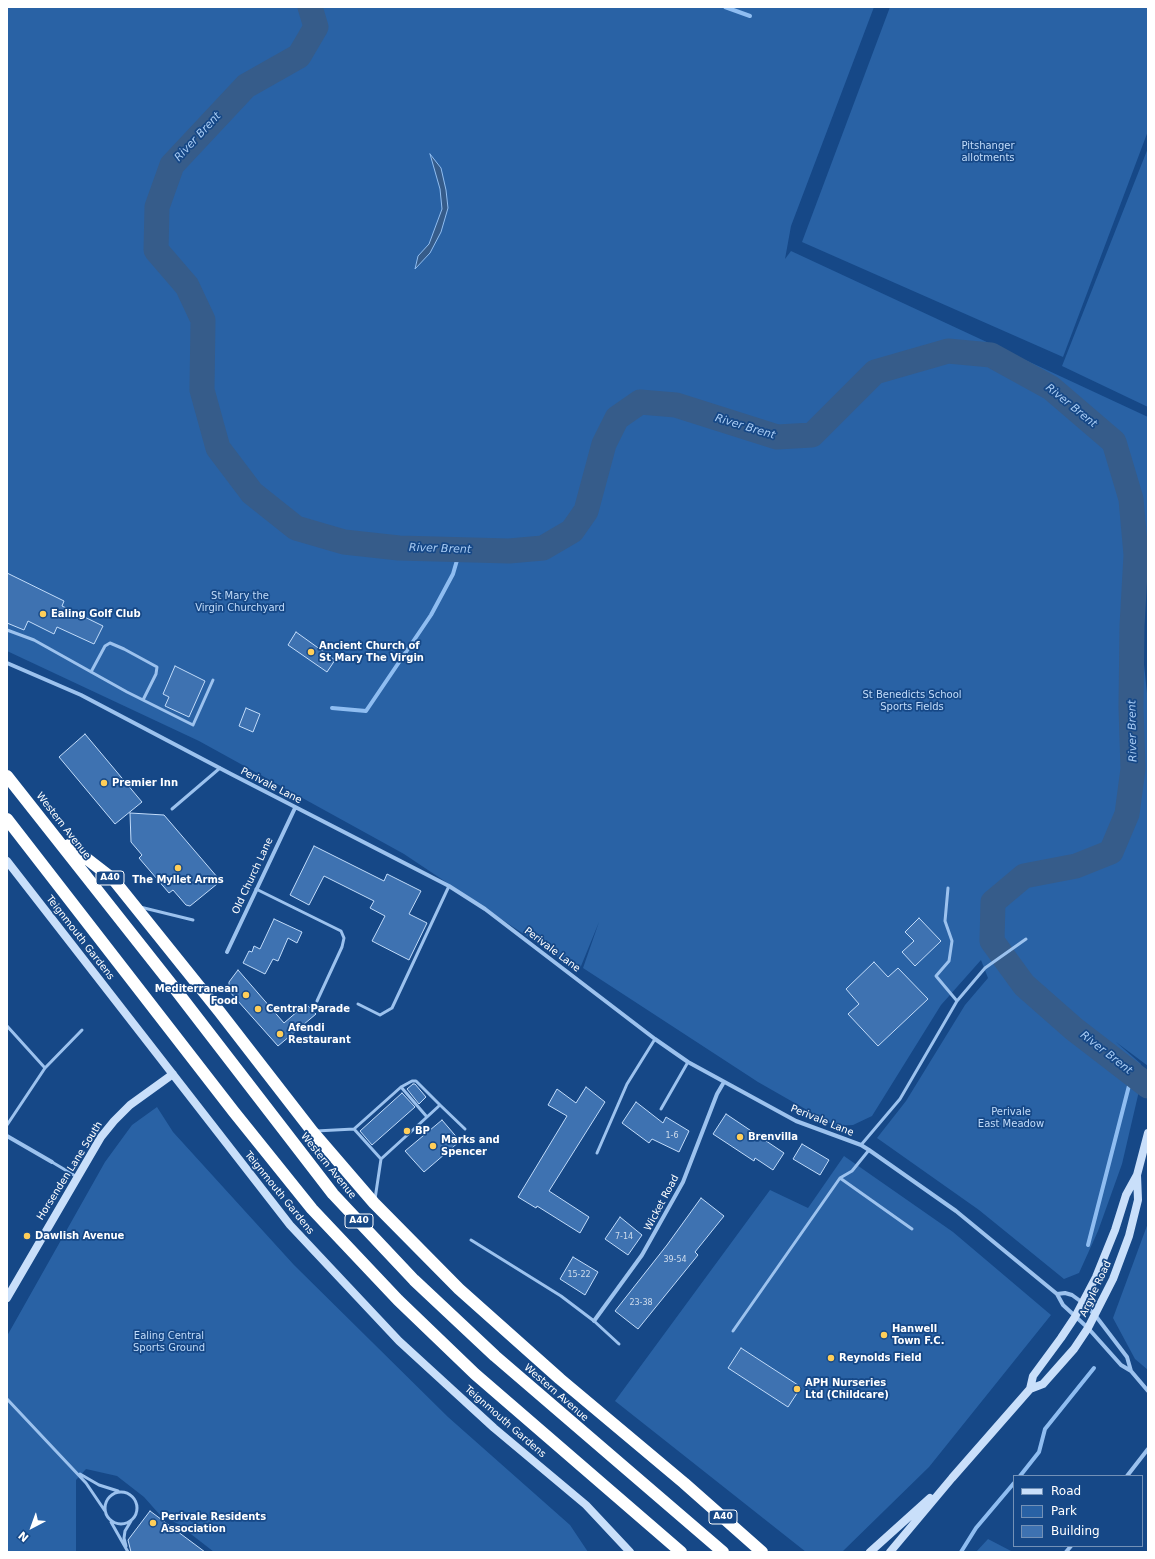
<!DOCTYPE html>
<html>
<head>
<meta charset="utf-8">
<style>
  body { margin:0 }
  #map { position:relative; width:1155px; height:1559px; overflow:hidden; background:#164887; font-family:"DejaVu Sans",sans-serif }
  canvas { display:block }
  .frame { position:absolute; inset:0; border:8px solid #fff; pointer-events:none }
  .legend { position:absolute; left:1013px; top:1475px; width:130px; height:72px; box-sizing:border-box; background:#164887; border:1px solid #7391b7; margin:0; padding:5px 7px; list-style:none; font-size:12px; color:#fff }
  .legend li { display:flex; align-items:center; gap:8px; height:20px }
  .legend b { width:20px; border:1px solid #7391b7 }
  .north { position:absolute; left:12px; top:1507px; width:40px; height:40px; -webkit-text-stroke:3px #164887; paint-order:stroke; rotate:221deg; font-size:11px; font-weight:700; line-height:16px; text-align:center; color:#fff }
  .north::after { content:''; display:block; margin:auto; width:14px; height:18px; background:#fff; clip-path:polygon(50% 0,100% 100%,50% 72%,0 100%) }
</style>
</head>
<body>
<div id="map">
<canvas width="1155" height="1559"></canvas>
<div class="frame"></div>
<ul class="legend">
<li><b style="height:5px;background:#c9dffa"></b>Road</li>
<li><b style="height:11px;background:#2962a5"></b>Park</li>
<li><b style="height:11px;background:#3e72b1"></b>Building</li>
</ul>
<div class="north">N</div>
</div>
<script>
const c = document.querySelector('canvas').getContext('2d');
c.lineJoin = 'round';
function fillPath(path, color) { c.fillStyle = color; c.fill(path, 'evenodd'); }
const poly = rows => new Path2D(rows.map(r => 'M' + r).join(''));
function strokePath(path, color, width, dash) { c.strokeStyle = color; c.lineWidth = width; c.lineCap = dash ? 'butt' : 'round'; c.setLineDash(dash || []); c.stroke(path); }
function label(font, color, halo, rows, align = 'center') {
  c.font = font + ' "DejaVu Sans",sans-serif'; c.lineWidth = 3.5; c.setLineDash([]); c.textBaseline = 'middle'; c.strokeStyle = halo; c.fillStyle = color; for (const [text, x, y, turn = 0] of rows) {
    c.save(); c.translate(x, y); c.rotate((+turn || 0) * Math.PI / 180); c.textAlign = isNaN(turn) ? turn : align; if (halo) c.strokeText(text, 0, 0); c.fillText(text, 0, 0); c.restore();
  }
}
fillPath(poly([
  [7,7,874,7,791,226,785,259,791,251,1148,417,1148,567,1140,626,1147,693,1148,1064,1148,1066,1116,1042,1141,1064,1135,1088,1139,1091,1122,1164,1098,1231,1079,1273,1064,1279,979,1210,877,1138,906,1101,965,1005,988,978,981,960,941,1005,872,1116,853,1125,835,1126,758,1082,583,968,599,922,579,971,404,854,199,741,7,651],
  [890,7,1148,7,1148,131,1063,357,802,242],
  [1148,148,1148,407,1062,366],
  [157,1107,173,1132,294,1265,448,1417,570,1525,588,1552,214,1552,178,1524,160,1515,144,1497,117,1476,86,1469,76,1480,76,1552,7,1552,7,1336,105,1162,132,1125],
  [844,1156,953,1232,1051,1315,929,1467,842,1552,806,1552,615,1401,770,1190,808,1208],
  [1148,1223,1148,1370,1135,1359,1113,1318],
  [988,1539,1013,1552,976,1552]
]), '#2962a5');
const water = poly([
  [430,154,441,168,446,190,448,208,441,232,430,253,415,269,418,256,429,244,442,209,440,189,430,154]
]);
fillPath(water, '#365c8a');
strokePath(water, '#8fbdf1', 1);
strokePath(poly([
  [725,7,750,16],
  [332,708,366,711,431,615,453,574,460,550],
  [1088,1245,1132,1074],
  [1020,1476,1039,1452,1045,1429,1094,1368],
  [961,1552,976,1528,1014,1483]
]), '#8fbdf1', 4);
strokePath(poly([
  [310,7,316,27,299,56,246,86,172,165,157,207,156,250,187,286,203,320,202,390,218,448,252,493,296,528,344,542,399,548,509,551,543,548,572,531,586,511,604,444,617,418,640,402,676,405,777,437,812,435,875,372,948,351,991,355,1051,388,1114,442,1131,499,1136,555,1132,626,1131,707,1133,769,1127,814,1111,852,1076,866,1024,876,993,902,992,941,1024,985,1074,1029,1148,1086]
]), '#365c8a', 25);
const building = poly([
  [7,573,64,601,62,606,103,626,94,644,57,627,54,634,28,621,24,630,7,623,7,573],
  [296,632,335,660,327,672,288,645,296,632],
  [175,666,205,681,189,717,165,706,169,697,163,694,175,666],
  [246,708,260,714,253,732,239,726,246,708],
  [85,734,142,802,115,824,59,757,85,734],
  [130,813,164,815,218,878,217,884,190,906,186,905,173,890,169,893,139,858,142,855,131,842,130,813],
  [314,846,384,881,387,874,421,891,409,914,427,923,409,960,372,941,385,916,370,908,374,901,324,876,309,905,290,895,314,846],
  [919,918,941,941,915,966,902,952,914,941,905,932,919,918],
  [274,919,302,932,297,943,288,938,278,961,273,959,265,974,243,963,249,951,252,952,254,946,260,949,274,919],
  [874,962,888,977,898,968,928,999,878,1046,848,1014,859,1004,846,989,874,962],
  [238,970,284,1023,306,1004,316,1014,278,1046,229,991,229,982,238,970],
  [413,1084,415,1084,426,1097,419,1104,407,1089,413,1084],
  [586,1087,605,1102,549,1191,589,1217,580,1233,537,1206,536,1208,518,1197,567,1116,548,1105,557,1089,576,1103,586,1087],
  [402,1093,415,1107,372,1145,360,1131,402,1093],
  [636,1102,663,1123,666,1117,689,1131,679,1152,652,1139,649,1143,622,1123,636,1102],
  [726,1114,784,1153,773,1170,755,1158,754,1161,713,1134,726,1114],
  [442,1120,460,1141,424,1172,405,1151,442,1120],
  [802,1144,829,1160,820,1175,793,1159,802,1144],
  [701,1198,724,1216,695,1252,698,1255,638,1329,615,1311,667,1245,701,1198],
  [620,1217,642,1235,628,1255,605,1239,620,1217],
  [573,1257,598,1272,585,1295,560,1279,573,1257],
  [741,1348,801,1387,788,1407,728,1368,741,1348],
  [150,1511,205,1552,131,1552,128,1540,150,1511]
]);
fillPath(building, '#3e72b1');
strokePath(building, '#c2dcfa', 1);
strokePath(poly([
  [7,630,34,640,127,692,193,725,213,680],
  [91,672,105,646,110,643,124,649,157,667,156,674,143,700],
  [172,809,220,768],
  [948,888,945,921,952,941,949,961,936,976,957,1001],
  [256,889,341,931,344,938,342,947,317,1001],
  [140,907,193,920],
  [358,1004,380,1015,392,1008,449,886],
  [7,1026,45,1068,7,1125],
  [45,1068,82,1030],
  [440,1105,465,1129],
  [661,1109,688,1062],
  [354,1129,401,1087,412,1081,416,1081,440,1105,427,1117],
  [316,1131,354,1129,381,1159,375,1199],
  [861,1145,900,1099,957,1001,985,968,1026,939],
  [597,1153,627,1084,655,1039],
  [381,1159,427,1117,401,1087],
  [52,1162,77,1177],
  [840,1178,912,1229],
  [471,1240,561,1296,594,1321,619,1344],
  [733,1331,840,1178,852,1171,869,1150],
  [7,1399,86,1483,105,1511],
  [80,1474,99,1485,118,1491],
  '105 1508a16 16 0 1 1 32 0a16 16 0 1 1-32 0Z',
  [111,1522,128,1552],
  [126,1546,124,1538,125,1531,131,1521]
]), '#9cc2ee', 3);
strokePath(poly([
  [7,663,81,695,231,774,449,886,485,909,655,1039,688,1062,796,1121,861,1145,869,1150,956,1211,1057,1294,1063,1305,1088,1328,1121,1365,1131,1371,1148,1391],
  [227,952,295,808],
  [7,1136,52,1162],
  [1057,1294,1065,1293,1072,1295,1083,1303,1095,1315,1127,1357,1131,1371],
  [594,1321,642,1255,683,1182,717,1094,724,1082],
  [1127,1476,1148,1449],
  [1066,1552,1071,1546]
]), '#9cc2ee', 4);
strokePath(poly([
  [7,861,290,1225,399,1341,494,1428,586,1505,630,1552],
  [7,1298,101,1137,114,1121,130,1105,173,1074],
  [1030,1389,1033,1376,1061,1338,1075,1317,1096,1277,1115,1230,1126,1195,1137,1175,1148,1133],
  [870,1552,930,1498],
  [890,1552,952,1478,1030,1389,1043,1384,1074,1349,1088,1328,1113,1279,1129,1236,1138,1200,1137,1175]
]), '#c9dffa', 8);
strokePath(poly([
  [7,776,172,985,333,1194,414,1280,495,1356,723,1552],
  [7,819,234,1112,312,1209,398,1300,475,1374,681,1552],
  [69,845,113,879,219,1011,312,1131,374,1203,459,1289,560,1379,684,1483,762,1552]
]), '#fff', 12);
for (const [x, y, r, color] of [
  [43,614,4,"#ffce59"],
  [311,652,4,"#ffce59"],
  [104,783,4,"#ffce59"],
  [178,868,4,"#ffce59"],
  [246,995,4,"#ffce59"],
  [258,1009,4,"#ffce59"],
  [280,1034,4,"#ffce59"],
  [407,1131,4,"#ffce59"],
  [740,1137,4,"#ffce59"],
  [433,1146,4,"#ffce59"],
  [27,1236,4,"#ffce59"],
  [884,1335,4,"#ffce59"],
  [831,1358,4,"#ffce59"],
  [797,1389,4,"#ffce59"],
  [153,1523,4,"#ffce59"]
]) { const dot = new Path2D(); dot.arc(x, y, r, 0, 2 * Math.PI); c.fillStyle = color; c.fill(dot); strokePath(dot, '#164887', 1.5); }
label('8px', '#cfdcec', null, [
  ["1-6",672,1136],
  ["7-14",624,1237],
  ["39-54",675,1260],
  ["15-22",579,1275],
  ["23-38",641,1303]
]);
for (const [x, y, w] of [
  [110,878,28],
  [359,1221,28],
  [723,1517,28]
]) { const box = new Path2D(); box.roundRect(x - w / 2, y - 7, w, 14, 3); c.fillStyle = '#164887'; c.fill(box); strokePath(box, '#fff', 1); }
label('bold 9px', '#fff', null, [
  ["A40",110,878],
  ["A40",359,1221],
  ["A40",723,1517]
]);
label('10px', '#c2dcfa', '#164887', [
  ["Pitshanger",988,146],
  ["allotments",988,158],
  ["St Mary the",240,596],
  ["Virgin Churchyard",240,608],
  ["St Benedicts School",912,695],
  ["Sports Fields",912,707],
  ["Perivale",1011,1112],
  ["East Meadow",1011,1124],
  ["Ealing Central",169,1336],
  ["Sports Ground",169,1348]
]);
label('bold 10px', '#fff', '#164887', [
  ["Ealing Golf Club",51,614],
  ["Ancient Church of",319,646],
  ["St Mary The Virgin",319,658],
  ["Premier Inn",112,783],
  ["The Myllet Arms",178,880,"center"],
  ["Mediterranean",238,989,"right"],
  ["Food",238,1001,"right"],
  ["Central Parade",266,1009],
  ["Afendi",288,1028],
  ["Restaurant",288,1040],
  ["BP",415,1131],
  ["Brenvilla",748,1137],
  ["Marks and",441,1140],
  ["Spencer",441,1152],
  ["Dawlish Avenue",35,1236],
  ["Hanwell",892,1329],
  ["Town F.C.",892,1341],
  ["Reynolds Field",839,1358],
  ["APH Nurseries",805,1383],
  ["Ltd (Childcare)",805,1395],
  ["Perivale Residents",161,1517],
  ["Association",161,1529]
], 'left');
label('10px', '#fff', '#164887', [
  ["Perivale Lane",271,786,27],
  ["Western Avenue",63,826,52],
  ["Old Church Lane",253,876,-65],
  ["Teignmouth Gardens",80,938,52],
  ["Perivale Lane",552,950,37],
  ["Perivale Lane",822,1121,22],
  ["Western Avenue",328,1166,51],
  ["Horsenden Lane South",70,1171,-58],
  ["Teignmouth Gardens",279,1193,51],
  ["Wicket Road",662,1203,-62],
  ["Argyle Road",1096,1289,-65],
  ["Western Avenue",556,1393,41],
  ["Teignmouth Gardens",505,1422,41]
]);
label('italic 11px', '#a8ccf5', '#164887', [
  ["River Brent",198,137,-47],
  ["River Brent",1071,406,39],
  ["River Brent",745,427,17],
  ["River Brent",440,549,2],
  ["River Brent",1133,731,-91],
  ["River Brent",1106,1053,38]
]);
</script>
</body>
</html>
